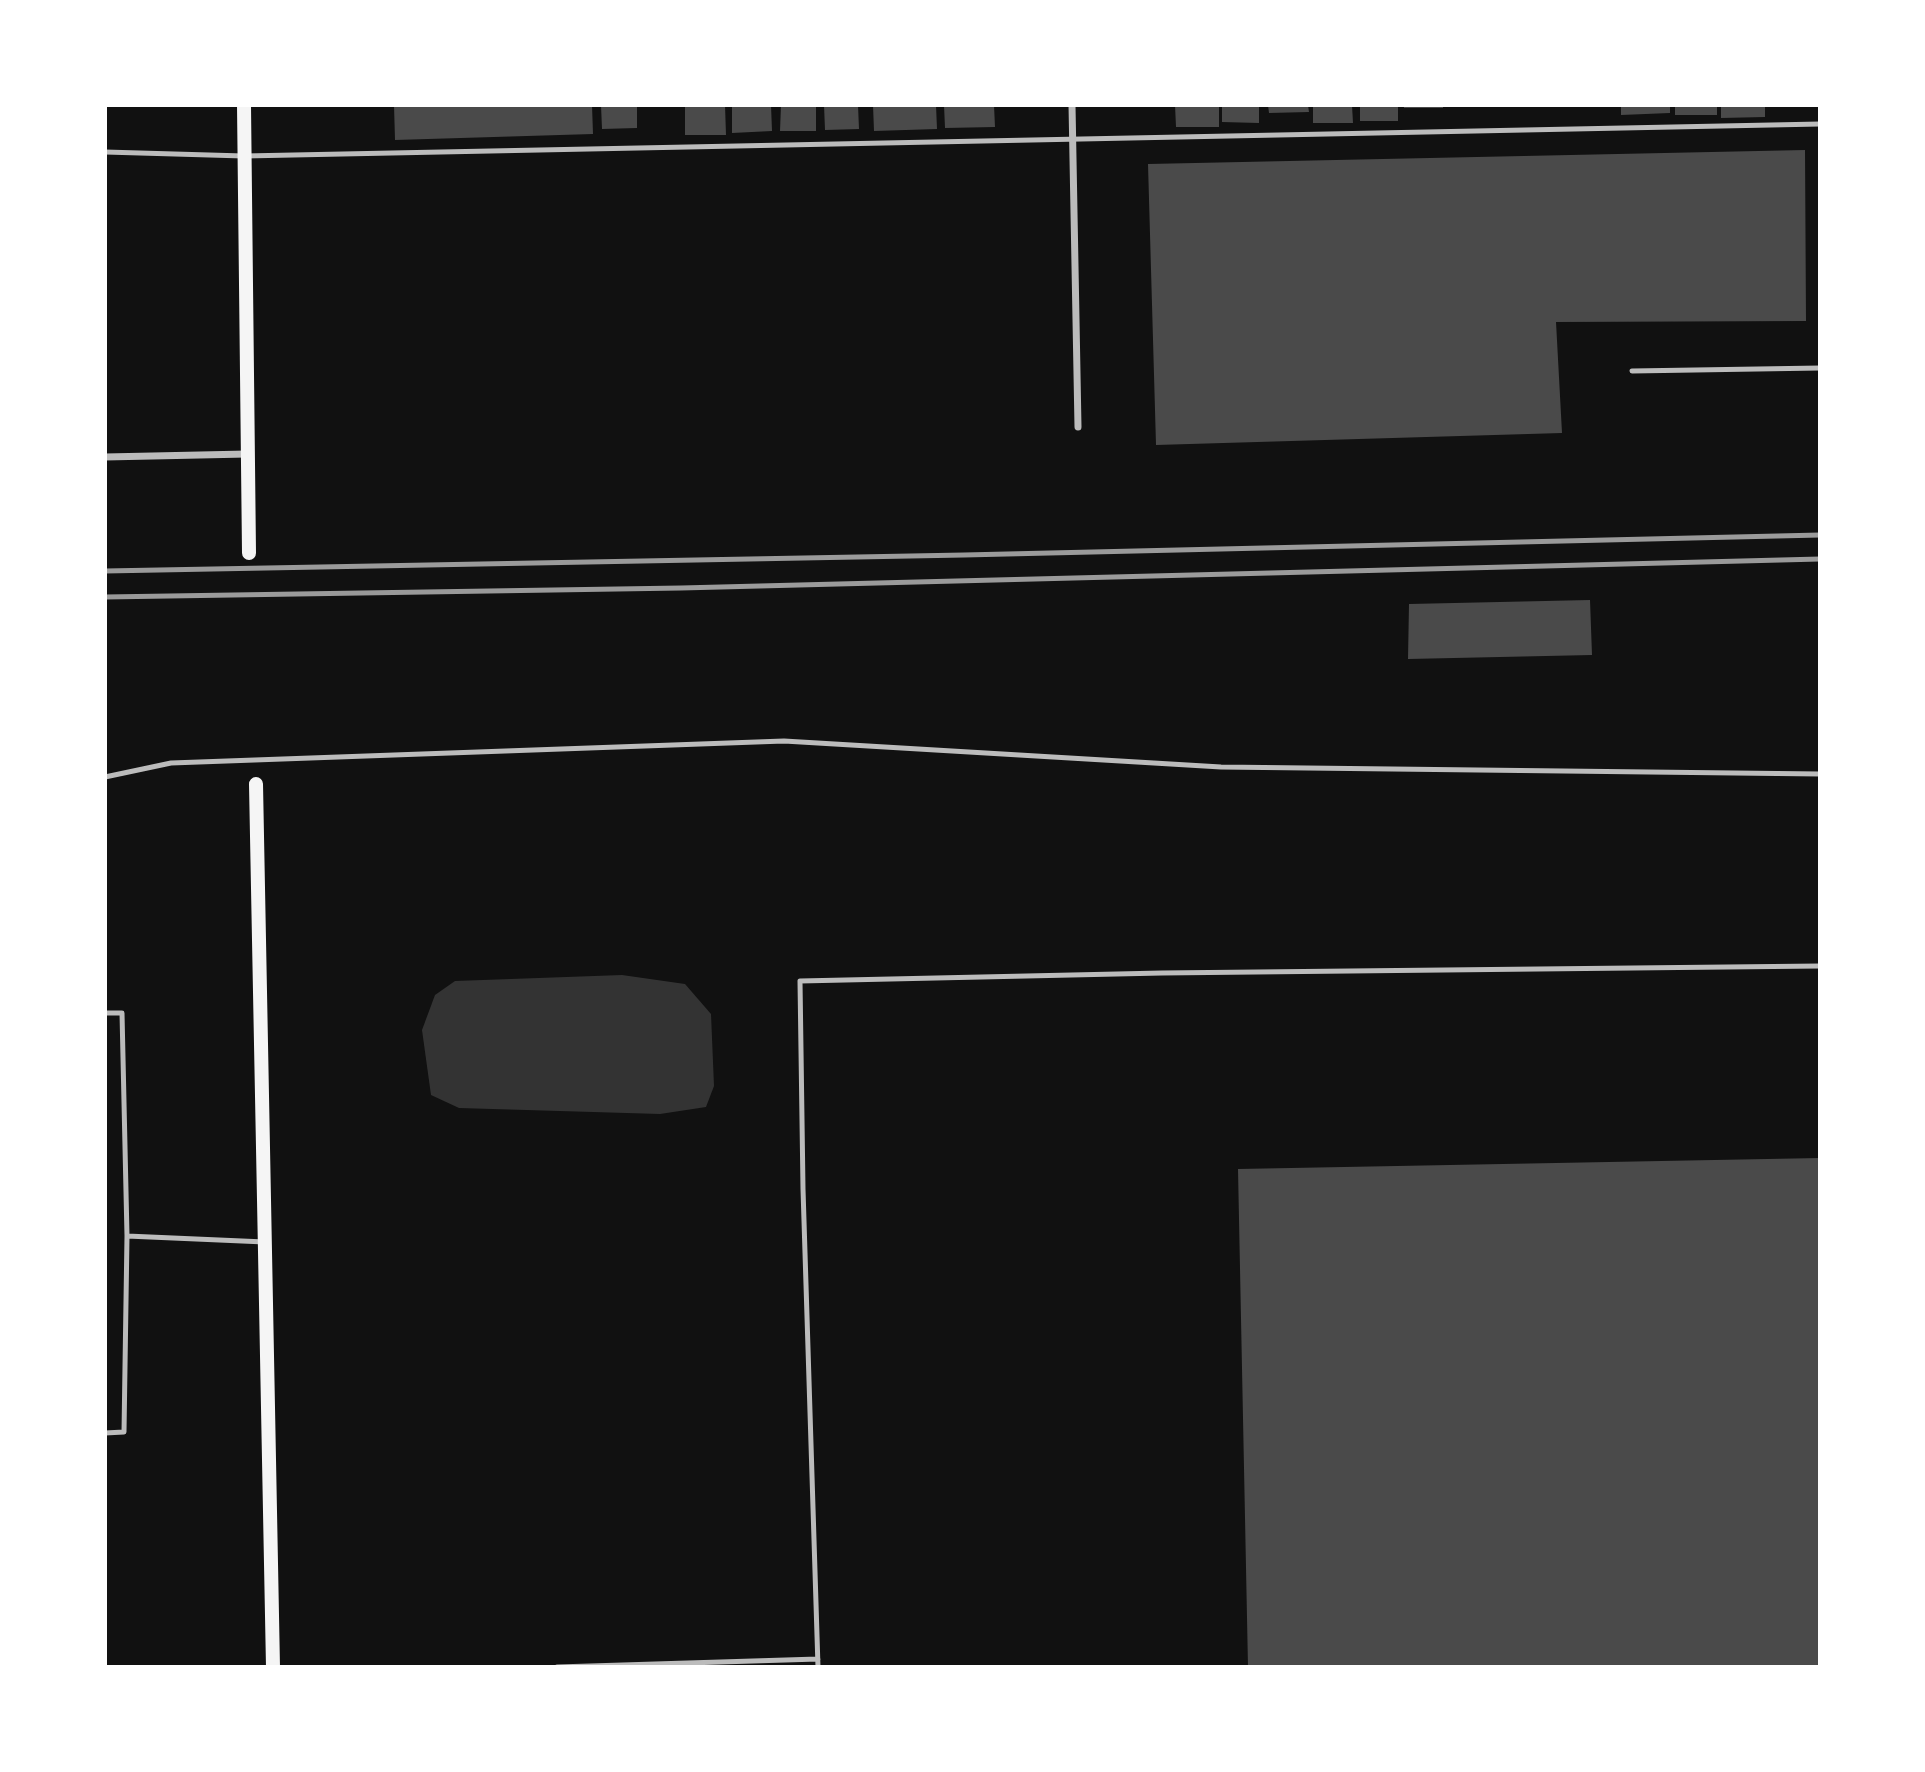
<!DOCTYPE html>
<html>
<head>
<meta charset="utf-8">
<style>
  body { margin:0 }
  #map { position:relative; width:1925px; height:1772px; overflow:hidden; background:#111; font-family:Cabin,sans-serif }
  canvas { display:block }
  .frame { position:absolute; inset:0; border:107px solid #fff; pointer-events:none }
</style>
</head>
<body>
<div id="map">
<canvas width="1925" height="1772"></canvas>
<div class="frame"></div>
</div>
<script>
const c = document.querySelector('canvas').getContext('2d');
c.lineJoin = 'round';
function fillPath(path, color) { c.fillStyle = color; c.fill(path, 'evenodd'); }
const poly = rows => new Path2D(rows.map(r => 'M' + r).join(''));
function strokePath(path, color, width, dash) { c.strokeStyle = color; c.lineWidth = width; c.lineCap = dash ? 'butt' : 'round'; c.setLineDash(dash || []); c.stroke(path); }
fillPath(poly([
  [622,975,685,984,711,1014,714,1086,706,1107,660,1114,459,1108,431,1095,422,1030,435,995,455,981]
]), '#333');
fillPath(poly([
  [394,105,592,105,593,134,395,140],
  [601,105,637,105,637,128,602,129],
  [685,105,725,105,726,135,685,135],
  [732,105,771,105,772,131,732,133],
  [781,105,816,105,816,131,780,131],
  [824,105,858,105,859,129,825,130],
  [873,105,936,105,937,129,874,131],
  [944,105,994,105,995,127,945,128],
  [1175,105,1219,105,1219,127,1176,127],
  [1222,105,1259,105,1259,123,1222,122],
  [1268,105,1308,105,1309,112,1269,113],
  [1313,105,1352,105,1353,123,1313,123],
  [1360,105,1398,105,1398,121,1360,121],
  [1404,105,1443,105,1443,108,1404,108],
  [1621,105,1670,105,1670,113,1621,115],
  [1675,105,1717,105,1717,115,1675,115],
  [1721,105,1765,105,1765,117,1721,118],
  [1805,150,1806,321,1556,322,1562,433,1156,445,1148,164],
  [1590,600,1592,655,1408,659,1409,604],
  [1820,1158,1820,1667,1248,1667,1238,1169]
]), '#4a4a4a');
strokePath(poly([
  [105,152,244,156,1820,124],
  [1632,371,1820,368],
  [105,777,171,763,784,741,1221,767,1820,774],
  [105,1013,122,1013,127,1236],
  [105,1433,124,1432,127,1236,265,1242],
  [557,1667,818,1659],
  [818,1667,803,1189,800,981,1162,973,1820,966]
]), '#bcbcbc', 5);
strokePath(poly([
  [1072,105,1078,427],
  [105,457,247,454]
]), '#bcbcbc', 7);
strokePath(poly([
  [244,105,249,553],
  [256,784,273,1667]
]), '#f5f5f5', 14);
strokePath(poly([
  [105,571,964,555,1820,535],
  [105,597,681,588,1820,559]
]), '#9a9a9a', 5);
</script>
</body>
</html>
